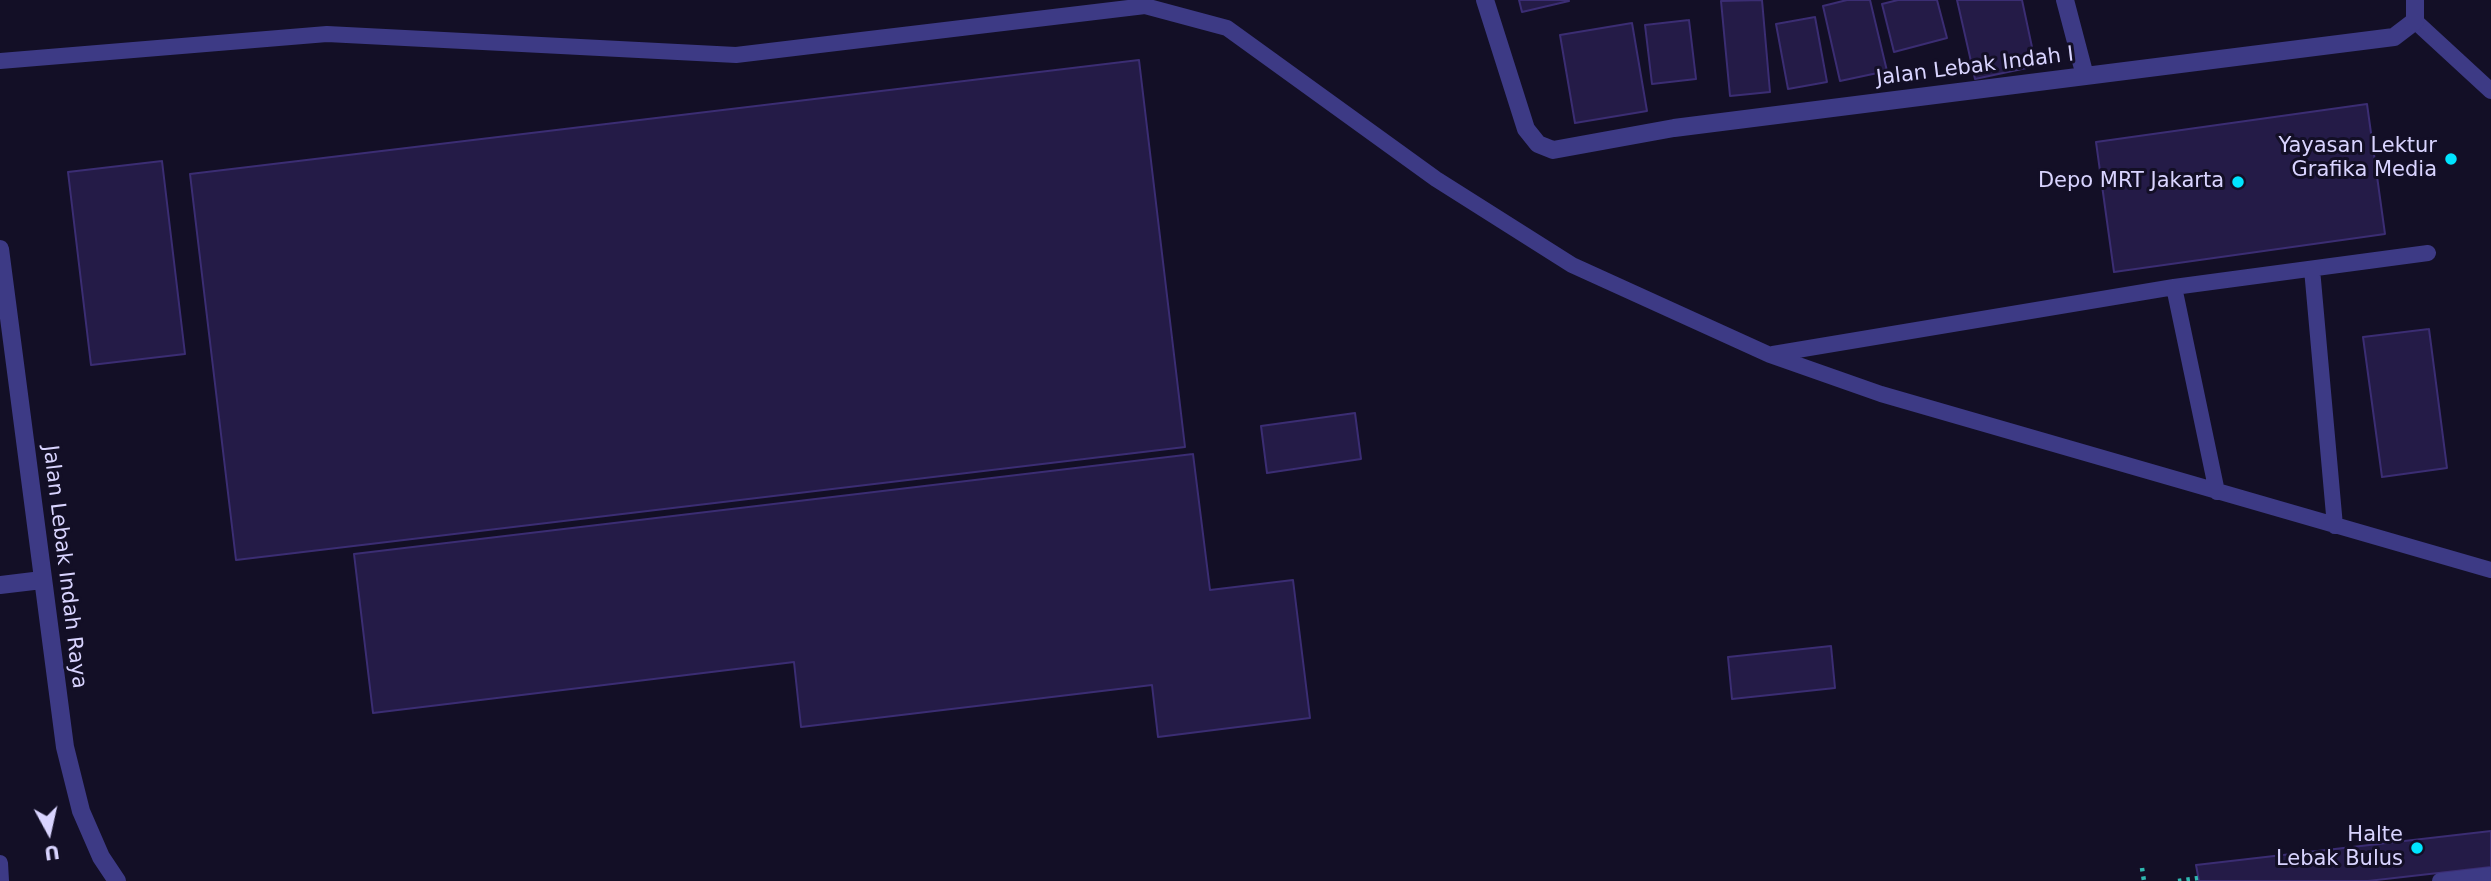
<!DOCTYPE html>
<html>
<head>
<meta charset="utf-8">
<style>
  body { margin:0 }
  #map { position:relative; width:2491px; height:881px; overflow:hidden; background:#130f26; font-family:"DejaVu Sans",sans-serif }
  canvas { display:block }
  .north { position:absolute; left:14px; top:797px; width:70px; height:70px; -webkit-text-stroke:5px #130f26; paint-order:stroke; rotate:172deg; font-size:19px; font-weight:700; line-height:28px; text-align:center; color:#d9d4ff }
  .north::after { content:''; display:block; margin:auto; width:24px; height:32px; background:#d9d4ff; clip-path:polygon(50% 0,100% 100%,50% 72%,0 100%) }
</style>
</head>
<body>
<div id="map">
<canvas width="2491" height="881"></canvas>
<div class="north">U</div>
</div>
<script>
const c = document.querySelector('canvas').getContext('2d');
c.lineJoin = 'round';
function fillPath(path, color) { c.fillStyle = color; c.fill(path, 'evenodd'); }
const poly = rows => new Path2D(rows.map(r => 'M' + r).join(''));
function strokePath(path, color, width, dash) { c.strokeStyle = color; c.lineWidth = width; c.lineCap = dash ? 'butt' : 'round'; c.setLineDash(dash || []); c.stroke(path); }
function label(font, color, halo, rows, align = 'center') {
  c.font = font + ' "DejaVu Sans",sans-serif'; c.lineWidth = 6; c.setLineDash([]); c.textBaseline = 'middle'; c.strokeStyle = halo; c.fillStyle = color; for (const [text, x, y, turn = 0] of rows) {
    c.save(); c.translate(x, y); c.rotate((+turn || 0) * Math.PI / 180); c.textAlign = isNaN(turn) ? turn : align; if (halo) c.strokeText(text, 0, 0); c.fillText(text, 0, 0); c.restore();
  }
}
const building = poly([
  [1519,0,1568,0,1569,1,1522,12,1519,0],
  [1762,0,1770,92,1730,96,1721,1,1762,0],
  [1847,0,1870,0,1887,71,1840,81,1823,6,1847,0],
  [1898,0,1937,0,1947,38,1894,52,1882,4,1898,0],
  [1957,0,2022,0,2036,66,1975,79,1957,0],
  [1815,17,1827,82,1788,89,1776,24,1815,17],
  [1689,20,1696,79,1652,84,1645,25,1689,20],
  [1632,23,1647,111,1575,123,1560,35,1632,23],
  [1139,60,1185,447,236,560,190,174,1139,60],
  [2367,104,2385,234,2114,272,2096,142,2367,104],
  [162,161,185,354,91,365,68,172,162,161],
  [2429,329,2447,468,2382,477,2363,337,2429,329],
  [1355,413,1361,459,1267,473,1261,426,1355,413],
  [1193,454,1210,590,1293,580,1310,718,1158,737,1152,685,801,727,794,662,373,713,354,554,1193,454],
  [1831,646,1835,688,1732,699,1728,657,1831,646],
  [2491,831,2491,867,2368,881,2199,881,2196,865,2491,831]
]);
fillPath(building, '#241b47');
strokePath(building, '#3b2d73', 2);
strokePath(poly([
  [2142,868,2144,881],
  [2178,881,2198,878]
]), '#2fb8b0', 4.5, [3.5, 5]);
strokePath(poly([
  [2415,21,2491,91],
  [0,61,327,34,736,55,1145,6,1227,28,1436,179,1572,265,1770,355,1881,394,2491,570],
  [2312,269,2335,526],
  [2174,287,2217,492],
  [1773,354,2174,287,2428,253],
  [0,863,1,881],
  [2440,881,2491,875]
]), '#3d3a85', 16);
strokePath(poly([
  [1485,0,1526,129,1538,144,1553,150,1674,128,2394,37,2415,21,2415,0],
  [2065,0,2085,76],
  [0,249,65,747,81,811,101,857,117,881],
  [0,585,42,580]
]), '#3d3a85', 18);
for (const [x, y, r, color] of [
  [2451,159,7,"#00e5ff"],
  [2238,182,7,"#00e5ff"],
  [2417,848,7,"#00e5ff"]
]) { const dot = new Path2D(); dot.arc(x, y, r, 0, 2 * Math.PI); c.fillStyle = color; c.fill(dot); strokePath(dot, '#130f26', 2.5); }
label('21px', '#d9d4ff', '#130f26', [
  ["Jalan Lebak Indah I",1975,67,-7],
  ["Jalan Lebak Indah Raya",64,567,83]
]);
label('21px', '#d9d4ff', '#130f26', [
  ["Yayasan Lektur",2437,147],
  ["Grafika Media",2437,171],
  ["Depo MRT Jakarta",2224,182],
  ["Halte",2403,836],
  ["Lebak Bulus",2403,860]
], 'right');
</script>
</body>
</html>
